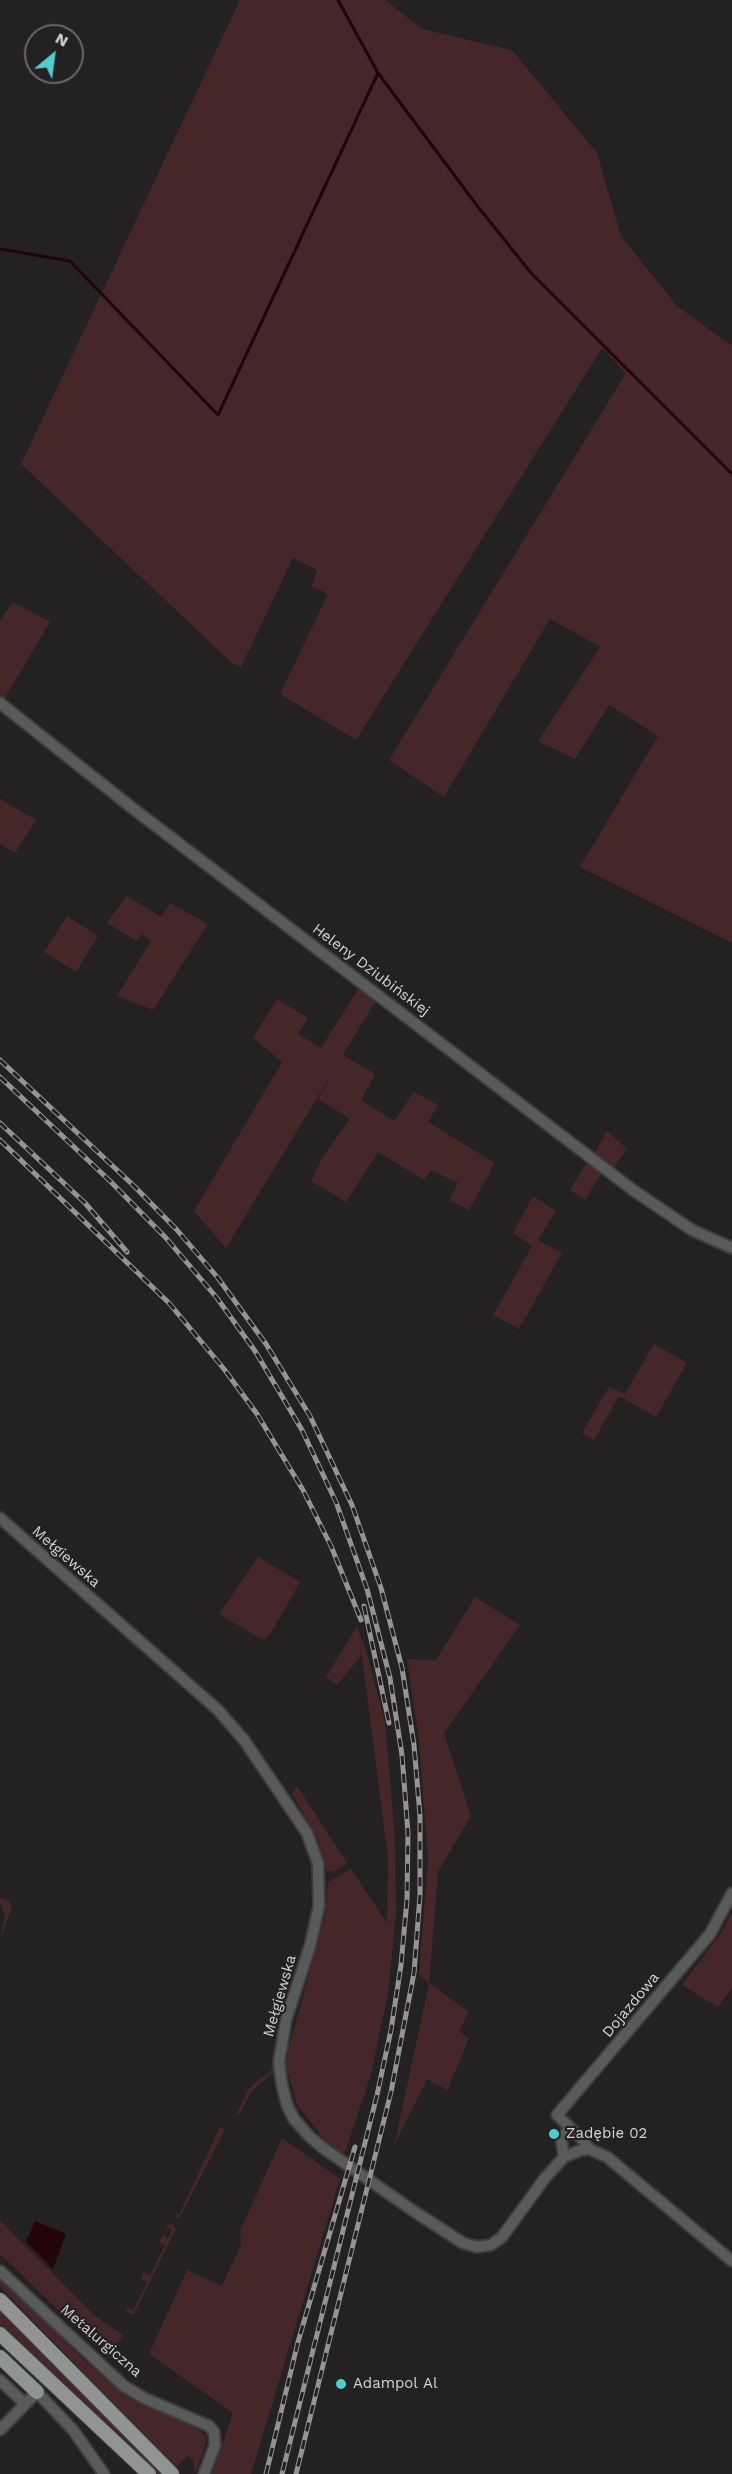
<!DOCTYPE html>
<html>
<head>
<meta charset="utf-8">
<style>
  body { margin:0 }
  #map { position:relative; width:732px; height:2474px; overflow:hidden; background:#232121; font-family:"Work Sans",sans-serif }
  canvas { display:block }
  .north { position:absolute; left:24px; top:24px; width:60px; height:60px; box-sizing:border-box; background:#232121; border:2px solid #6a6868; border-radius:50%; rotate:29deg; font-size:16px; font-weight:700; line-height:24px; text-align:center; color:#d4d2d2 }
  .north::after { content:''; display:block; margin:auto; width:21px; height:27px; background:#52cdce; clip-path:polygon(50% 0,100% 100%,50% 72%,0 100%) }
</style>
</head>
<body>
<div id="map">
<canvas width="732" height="2474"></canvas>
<div class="north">N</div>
</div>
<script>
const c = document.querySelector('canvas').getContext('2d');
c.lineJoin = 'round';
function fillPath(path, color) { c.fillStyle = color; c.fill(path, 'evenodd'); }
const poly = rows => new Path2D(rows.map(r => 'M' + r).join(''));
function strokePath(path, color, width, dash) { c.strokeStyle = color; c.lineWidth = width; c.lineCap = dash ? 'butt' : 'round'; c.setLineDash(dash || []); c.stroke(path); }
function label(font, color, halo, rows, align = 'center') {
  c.font = font + ' "Work Sans",sans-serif'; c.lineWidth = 4.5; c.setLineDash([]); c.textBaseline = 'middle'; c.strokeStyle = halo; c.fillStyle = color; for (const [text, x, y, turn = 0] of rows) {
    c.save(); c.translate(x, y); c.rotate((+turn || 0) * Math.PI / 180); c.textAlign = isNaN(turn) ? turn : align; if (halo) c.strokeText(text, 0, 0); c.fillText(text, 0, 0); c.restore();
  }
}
fillPath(poly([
  [240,0,385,0,422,29,512,50,597,153,621,236,677,306,732,346,732,943,580,867,658,736,609,705,575,759,538,741,600,647,550,619,444,797,389,760,626,373,602,348,356,740,280,694,328,594,312,586,317,570,293,558,241,667,231,662,21,464],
  [13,602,50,622,3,701,0,699,0,621],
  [0,799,36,820,15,853,0,844],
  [127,896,161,917,170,903,208,924,153,1010,117,996,151,941,141,934,137,941,107,923],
  [67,916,98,936,76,972,44,952],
  [360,986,378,997,343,1055,375,1074,361,1100,394,1121,414,1092,438,1105,428,1122,495,1163,469,1210,449,1200,458,1183,431,1170,424,1180,378,1152,346,1202,311,1181,322,1158,350,1119,318,1099,334,1070,226,1248,194,1211,282,1062,253,1038,277,999,308,1018,298,1034,321,1048],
  [607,1131,627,1149,613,1169,594,1154],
  [587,1162,603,1171,585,1200,570,1190],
  [533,1196,556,1211,538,1240,562,1253,519,1329,493,1315,532,1246,513,1233],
  [654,1344,687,1363,656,1417,619,1396,594,1440,582,1433,609,1387,625,1394],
  [258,1557,300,1582,271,1633,263,1640,219,1614],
  [475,1597,520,1625,444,1733,471,1816,438,1872,429,1983,469,2012,459,2031,469,2039,447,2090,427,2079,394,2146,429,1984,419,1974,428,1861,419,1741,407,1659,436,1660],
  [357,1626,368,1657,385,1722,395,1838,396,1914,388,1993,381,2027,371,2075,344,2155,324,2139,297,2104,286,2066,289,2047,325,1916,328,1882,351,1869,387,1923,388,1858,360,1641,361,1656,337,1685,326,1677],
  [297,1786,347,1863,333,1872,327,1871,317,1837,292,1794],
  [0,1898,9,1901,12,1907,0,1940,5,1914,0,1904],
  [732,1912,732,1988,718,2007,682,1985,721,1933],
  [273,2063,276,2063,274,2072,252,2091,240,2113,235,2117,248,2090,257,2081,271,2071],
  [220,2127,225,2130,179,2219,173,2214,179,2215],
  [282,2138,340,2179,251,2474,212,2474,233,2413,149,2354,187,2270,222,2286,241,2245,240,2231],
  [0,2220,94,2315,123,2335,110,2354,90,2341,0,2254],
  [168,2224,173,2225,176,2229,134,2314,129,2313,126,2310,127,2307,133,2310,147,2282,141,2279,144,2272,150,2275,165,2245,159,2242,163,2235,168,2238,172,2230,166,2227],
  [0,2277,86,2362,117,2387,142,2402,195,2426,195,2428,206,2435,205,2447,195,2474,193,2460,188,2455,178,2466,169,2462,168,2464,116,2406,7,2294,0,2286],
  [0,2307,161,2474,156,2474,0,2327]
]), '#45272a');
fillPath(poly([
  [35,2221,66,2234,53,2269,26,2242]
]), '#220409');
strokePath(poly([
  [338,0,378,73],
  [0,249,70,261,218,415,378,73,475,203,531,273,732,474]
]), '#220409', 3);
const minor = poly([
  [0,703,131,807,633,1190,692,1230,732,1248],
  [0,1518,218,1710,244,1740,307,1833,318,1863,319,1906,310,1946,286,2020,279,2062,282,2085,287,2105,294,2119,309,2136,323,2148,415,2212,463,2243,477,2247,491,2245,502,2237,545,2178,564,2157,581,2150,589,2149,607,2157,732,2261],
  [589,2149,583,2140,557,2115,710,1934,732,1893],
  [564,2157,561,2138,570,2128],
  [0,2271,124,2386,144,2398,209,2426,214,2432,215,2445,204,2474],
  [0,2380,25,2404],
  [0,2430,37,2392,73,2430,104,2474]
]);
const major = poly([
  [0,2300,172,2474],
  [0,2334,149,2474],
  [0,2357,37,2392]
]);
strokePath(minor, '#3f3d3d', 14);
strokePath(major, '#3f3d3d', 16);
strokePath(minor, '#595b5b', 10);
strokePath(major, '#919494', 14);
const rail = poly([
  [0,1060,134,1186,177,1230,218,1278,266,1344,310,1416,352,1505,381,1588,402,1668,414,1745,420,1816,420,1895,414,1973,391,2092,296,2474],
  [0,1077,110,1181,166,1238,217,1298,255,1351,302,1430,336,1502,367,1589,390,1678,402,1755,408,1833,407,1900,401,1965,391,2030,377,2095,282,2474],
  [0,1123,85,1203,127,1252],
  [0,1140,169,1303,224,1369,257,1414,303,1490,331,1546,361,1620],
  [364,1606,389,1723],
  [266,2474,298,2342,355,2147]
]);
strokePath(rail, '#959393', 5);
strokePath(rail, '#232121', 3, [9]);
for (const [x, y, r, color] of [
  [554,2134,6,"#52cdce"],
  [341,2384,6,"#52cdce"]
]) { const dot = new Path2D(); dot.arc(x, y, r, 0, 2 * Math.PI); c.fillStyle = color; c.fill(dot); strokePath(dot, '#232121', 2); }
label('15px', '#d4d2d2', '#232121', [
  ["Heleny Dziubińskiej",371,970,37],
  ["Mełgiewska",66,1557,41],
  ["Mełgiewska",280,1996,-74],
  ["Dojazdowa",631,2005,-50],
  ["Metalurgiczna",101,2341,41]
]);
label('15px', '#d4d2d2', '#232121', [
  ["Zadębie 02",566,2134],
  ["Adampol Al",353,2384]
], 'left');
</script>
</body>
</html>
